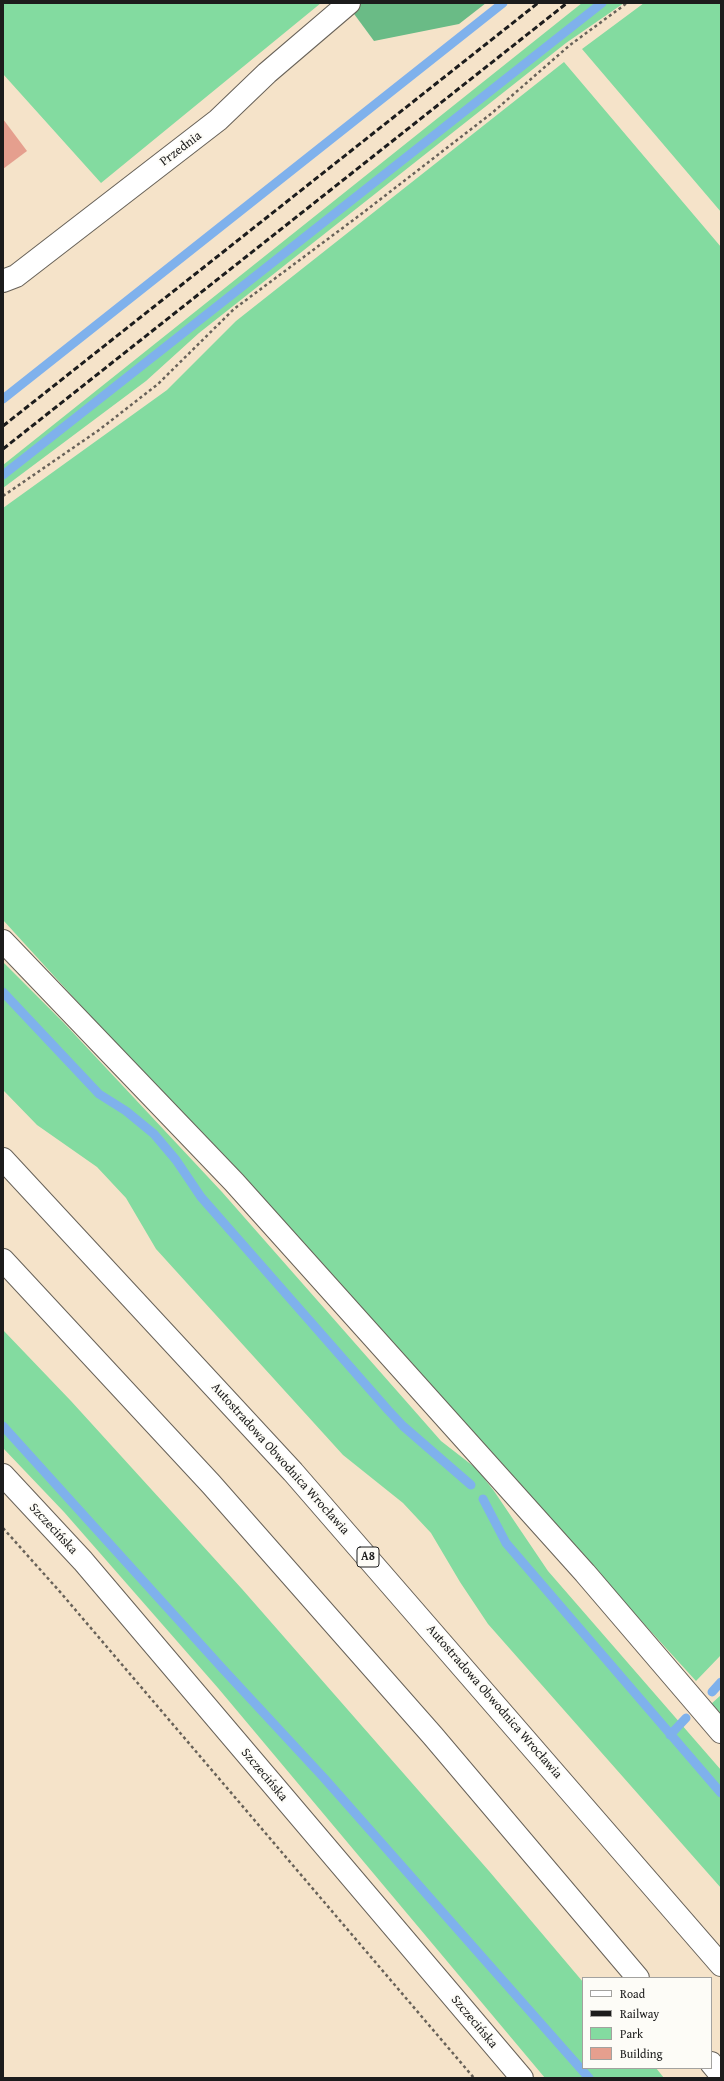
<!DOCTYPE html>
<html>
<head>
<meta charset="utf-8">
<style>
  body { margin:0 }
  #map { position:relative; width:724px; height:2081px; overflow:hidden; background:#f5e3c9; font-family:"Gentium Book Plus",serif }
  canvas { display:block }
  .frame { position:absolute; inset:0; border:4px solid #1c1c1c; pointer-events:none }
  .legend { position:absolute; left:582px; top:1977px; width:130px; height:92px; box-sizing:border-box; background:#fdfcf7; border:1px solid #a3a29f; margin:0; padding:5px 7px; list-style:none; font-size:12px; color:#1c1c1c }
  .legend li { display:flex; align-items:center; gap:8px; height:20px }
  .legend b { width:20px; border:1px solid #a3a29f }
</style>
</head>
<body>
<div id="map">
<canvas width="724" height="2081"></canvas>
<div class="frame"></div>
<ul class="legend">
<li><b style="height:5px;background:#fff"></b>Road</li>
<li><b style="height:5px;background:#1c1c1c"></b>Railway</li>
<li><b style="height:11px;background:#83dba0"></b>Park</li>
<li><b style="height:11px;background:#e59f8e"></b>Building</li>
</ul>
</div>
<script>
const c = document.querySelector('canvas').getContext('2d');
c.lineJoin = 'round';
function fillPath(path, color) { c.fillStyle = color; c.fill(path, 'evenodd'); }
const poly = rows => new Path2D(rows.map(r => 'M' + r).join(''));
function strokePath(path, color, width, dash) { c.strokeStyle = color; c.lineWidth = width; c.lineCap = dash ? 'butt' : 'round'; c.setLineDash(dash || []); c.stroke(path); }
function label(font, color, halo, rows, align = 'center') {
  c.font = font + ' "Gentium Book Plus",serif'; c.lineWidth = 4; c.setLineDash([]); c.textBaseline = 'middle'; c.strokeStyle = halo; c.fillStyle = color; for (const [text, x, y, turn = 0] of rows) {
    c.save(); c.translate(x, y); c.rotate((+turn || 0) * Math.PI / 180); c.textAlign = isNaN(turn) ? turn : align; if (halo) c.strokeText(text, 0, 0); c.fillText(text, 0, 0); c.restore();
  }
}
fillPath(poly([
  [3,3,321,3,101,183,3,74],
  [582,3,624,3,566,43,199,333,146,381,3,488,3,465],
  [644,3,721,3,721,212,582,49],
  [564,62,721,247,721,1655,696,1681,3,920,3,508,167,390,236,321],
  [3,962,64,1023,222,1192,441,1441,477,1469,494,1491,548,1571,721,1770,721,1888,488,1624,460,1582,431,1533,403,1503,343,1455,156,1249,126,1198,97,1167,37,1125,3,1090],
  [3,1330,71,1401,242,1589,489,1871,583,1982,583,2068,656,2068,664,2078,545,2078,218,1688,64,1512,3,1448],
  [721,1695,721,1715,711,1704]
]), '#83dba0');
fillPath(poly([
  [346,3,486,3,459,24,374,41]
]), '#6abb86');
strokePath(poly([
  [3,399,503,3],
  [3,475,602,3],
  [3,992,99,1094,126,1111,154,1134,176,1160,201,1197,388,1410,403,1426,471,1485],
  [3,1426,222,1668,324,1778,589,2078],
  [483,1499,506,1543,721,1793],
  [712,1692,721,1682],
  [670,1735,686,1718]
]), '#7fb1ec', 9);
fillPath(poly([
  [3,119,27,151,3,169]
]), '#e59f8e');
const minor = poly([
  [3,281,16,276,218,120,267,73,349,3],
  [3,941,234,1182,585,1573,721,1732],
  [3,1475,83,1561,522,2078]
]);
const highway = poly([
  [3,1159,293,1472,721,1965],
  [3,1260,211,1484,433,1736,638,1978],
  [711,2063,721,2075]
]);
strokePath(minor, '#686259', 24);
strokePath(highway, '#686259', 24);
strokePath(poly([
  [3,496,99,430,158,384,234,309,360,215,492,113,570,45,627,3],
  [3,1528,61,1593,474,2078]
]), '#686259', 2.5, [3, 3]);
strokePath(minor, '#fff', 22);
strokePath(highway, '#fff', 22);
strokePath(poly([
  [3,426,538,3],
  [3,449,567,3]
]), '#1c1c1c', 3, [6, 3]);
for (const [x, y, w] of [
  [368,1557,22]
]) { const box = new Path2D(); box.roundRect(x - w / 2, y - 10, w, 20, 3); c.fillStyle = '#fdfcf7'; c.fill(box); strokePath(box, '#1c1c1c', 1); }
label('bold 12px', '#1c1c1c', null, [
  ["A8",368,1557]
]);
label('13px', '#1c1c1c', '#fdfcf7', [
  ["Przednia",181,149,-37],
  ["Autostradowa Obwodnica Wrocławia",280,1459,48],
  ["Szczecińska",53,1529,47],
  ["Autostradowa Obwodnica Wrocławia",494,1702,49],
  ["Szczecińska",264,1775,50],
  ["Szczecińska",474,2022,50]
]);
</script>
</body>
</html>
